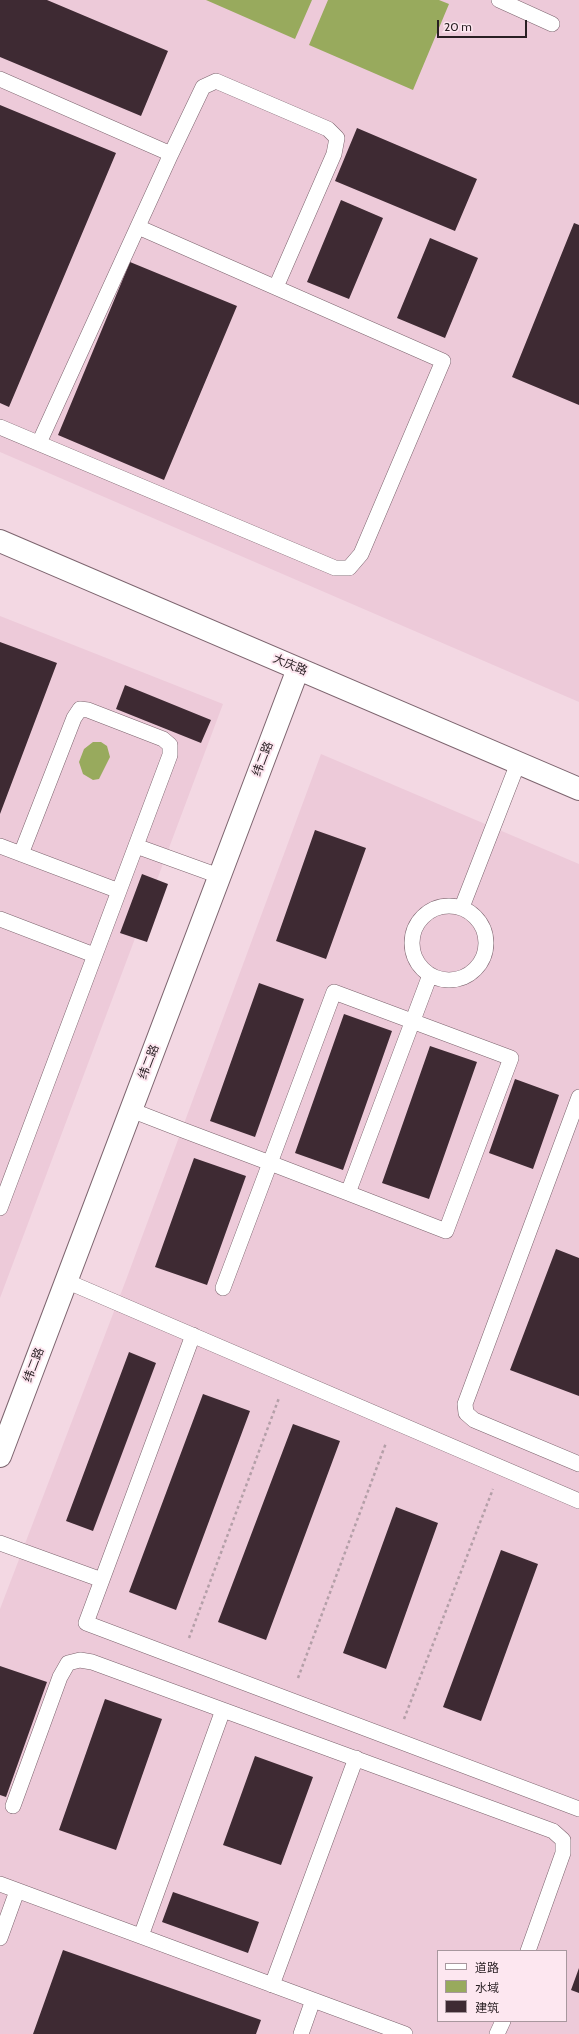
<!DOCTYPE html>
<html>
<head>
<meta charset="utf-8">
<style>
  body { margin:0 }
  #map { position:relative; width:579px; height:2034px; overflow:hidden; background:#f3d8e3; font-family:Cabin,"Noto Sans SC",sans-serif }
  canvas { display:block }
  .legend { position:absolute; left:437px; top:1950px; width:130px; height:72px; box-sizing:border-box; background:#fde7f0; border:1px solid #a8979e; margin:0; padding:5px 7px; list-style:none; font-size:12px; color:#291f23 }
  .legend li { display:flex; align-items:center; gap:8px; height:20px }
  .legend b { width:20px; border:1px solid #a8979e }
  .scale { position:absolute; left:437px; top:20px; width:90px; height:18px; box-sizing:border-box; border:2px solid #291f23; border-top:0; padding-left:5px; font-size:12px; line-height:14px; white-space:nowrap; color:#291f23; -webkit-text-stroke:3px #fde7f0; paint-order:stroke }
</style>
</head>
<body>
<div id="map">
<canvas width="579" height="2034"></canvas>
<ul class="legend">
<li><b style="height:5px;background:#fff"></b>道路</li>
<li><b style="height:11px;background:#98aa5d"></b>水域</li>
<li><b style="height:11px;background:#3e2a33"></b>建筑</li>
</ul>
<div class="scale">20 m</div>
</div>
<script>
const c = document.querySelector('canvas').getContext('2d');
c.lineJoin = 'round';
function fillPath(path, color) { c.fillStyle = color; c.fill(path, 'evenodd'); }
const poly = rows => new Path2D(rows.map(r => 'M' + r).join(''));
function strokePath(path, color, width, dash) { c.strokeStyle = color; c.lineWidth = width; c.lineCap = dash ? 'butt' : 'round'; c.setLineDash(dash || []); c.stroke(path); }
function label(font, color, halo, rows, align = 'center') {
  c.font = font + ' Cabin,"Noto Sans SC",sans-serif'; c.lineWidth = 4; c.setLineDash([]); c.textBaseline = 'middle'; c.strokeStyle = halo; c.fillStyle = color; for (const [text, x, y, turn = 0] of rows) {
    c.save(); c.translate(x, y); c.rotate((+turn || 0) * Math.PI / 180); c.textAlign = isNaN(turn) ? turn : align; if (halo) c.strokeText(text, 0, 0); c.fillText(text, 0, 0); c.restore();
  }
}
fillPath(poly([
  [0,0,579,0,579,702,0,452],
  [0,616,223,704,0,1298],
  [321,754,579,864,579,2034,0,2034,0,1609,126,1280],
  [438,1951,566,1951,566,2021,438,2021]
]), '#edcad9');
fillPath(poly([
  [206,0,312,0,295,39],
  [328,0,439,0,449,4,413,90,309,45],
  [93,742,101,742,107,746,110,757,99,779,93,780,83,774,79,762,84,749]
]), '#98aa5d');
fillPath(poly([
  [0,0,47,0,168,51,141,116,0,57],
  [0,105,116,153,9,407,0,403],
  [357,128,477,179,455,231,335,181],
  [341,200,383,218,349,299,307,282],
  [574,223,579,225,579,405,512,377],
  [430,238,478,258,445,338,397,318],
  [130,262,237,306,164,480,58,435],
  [0,642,57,663,0,814],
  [125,685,211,720,201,743,116,709],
  [315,830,366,848,326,959,276,941],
  [142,874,168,884,147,942,120,933],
  [259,983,304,999,255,1137,210,1121],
  [344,1014,392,1031,343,1170,295,1153],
  [430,1046,477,1062,429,1199,382,1183],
  [515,1079,559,1095,533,1169,489,1153],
  [194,1158,246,1176,207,1285,155,1267],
  [556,1249,579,1258,579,1396,510,1370],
  [129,1352,156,1363,93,1531,66,1521],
  [203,1394,250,1411,176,1610,129,1592],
  [293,1424,340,1441,266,1640,218,1622],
  [396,1507,438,1523,386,1669,343,1653],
  [501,1550,538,1564,481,1721,443,1707],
  [0,1666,47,1682,6,1797,0,1795],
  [105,1699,162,1719,116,1850,59,1830],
  [255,1756,313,1777,281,1865,223,1845],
  [173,1892,259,1922,248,1953,162,1922],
  [63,1950,261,2020,256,2034,33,2034],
  [579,1968,579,1993,571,1990]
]), '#3e2a33');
const service = poly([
  [499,0,552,24],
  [0,79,171,154,39,443],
  [171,154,203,87,216,81,328,129,337,138,334,154,276,287],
  [0,427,335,568,349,568,361,554,443,361,138,227],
  [0,846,119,891],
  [136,846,219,876],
  '412 943a37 37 0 1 1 74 0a37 37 0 1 1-74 0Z',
  [462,907,518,763],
  [0,919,94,955],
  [579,1097,465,1404,466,1413,474,1420,579,1464],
  [131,1110,180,1129,270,1163,348,1193,446,1231,511,1058,334,992,270,1163,223,1288],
  [348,1193,430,975],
  [0,1208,170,755,170,745,163,739,88,710,80,709,74,718,21,854],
  [66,1281,579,1501],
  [193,1335,86,1623,579,1809],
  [0,1543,102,1580],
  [13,1806,60,1677,68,1663,80,1660,92,1662,553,1831,563,1840,563,1853,528,1951],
  [0,1884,405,2034],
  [141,1936,223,1710],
  [0,1938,17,1891],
  [272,1985,356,1758],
  [301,2034,313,2000],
  [497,2034,503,2021]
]);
const tertiary = poly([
  [0,541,579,789],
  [0,1456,298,669]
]);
strokePath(service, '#7c646e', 16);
strokePath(tertiary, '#7c646e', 24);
strokePath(poly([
  [189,1638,279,1398],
  [298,1678,386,1443],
  [404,1719,493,1489]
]), '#b49fa8', 2.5, [3, 3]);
strokePath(service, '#fff', 15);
strokePath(tertiary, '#fff', 22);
label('12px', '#291f23', '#fde7f0', [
  ["大庆路",290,665,23],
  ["纬二路",263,759,-69],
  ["纬二路",149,1062,-69],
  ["纬二路",34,1365,-69]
]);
</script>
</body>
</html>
